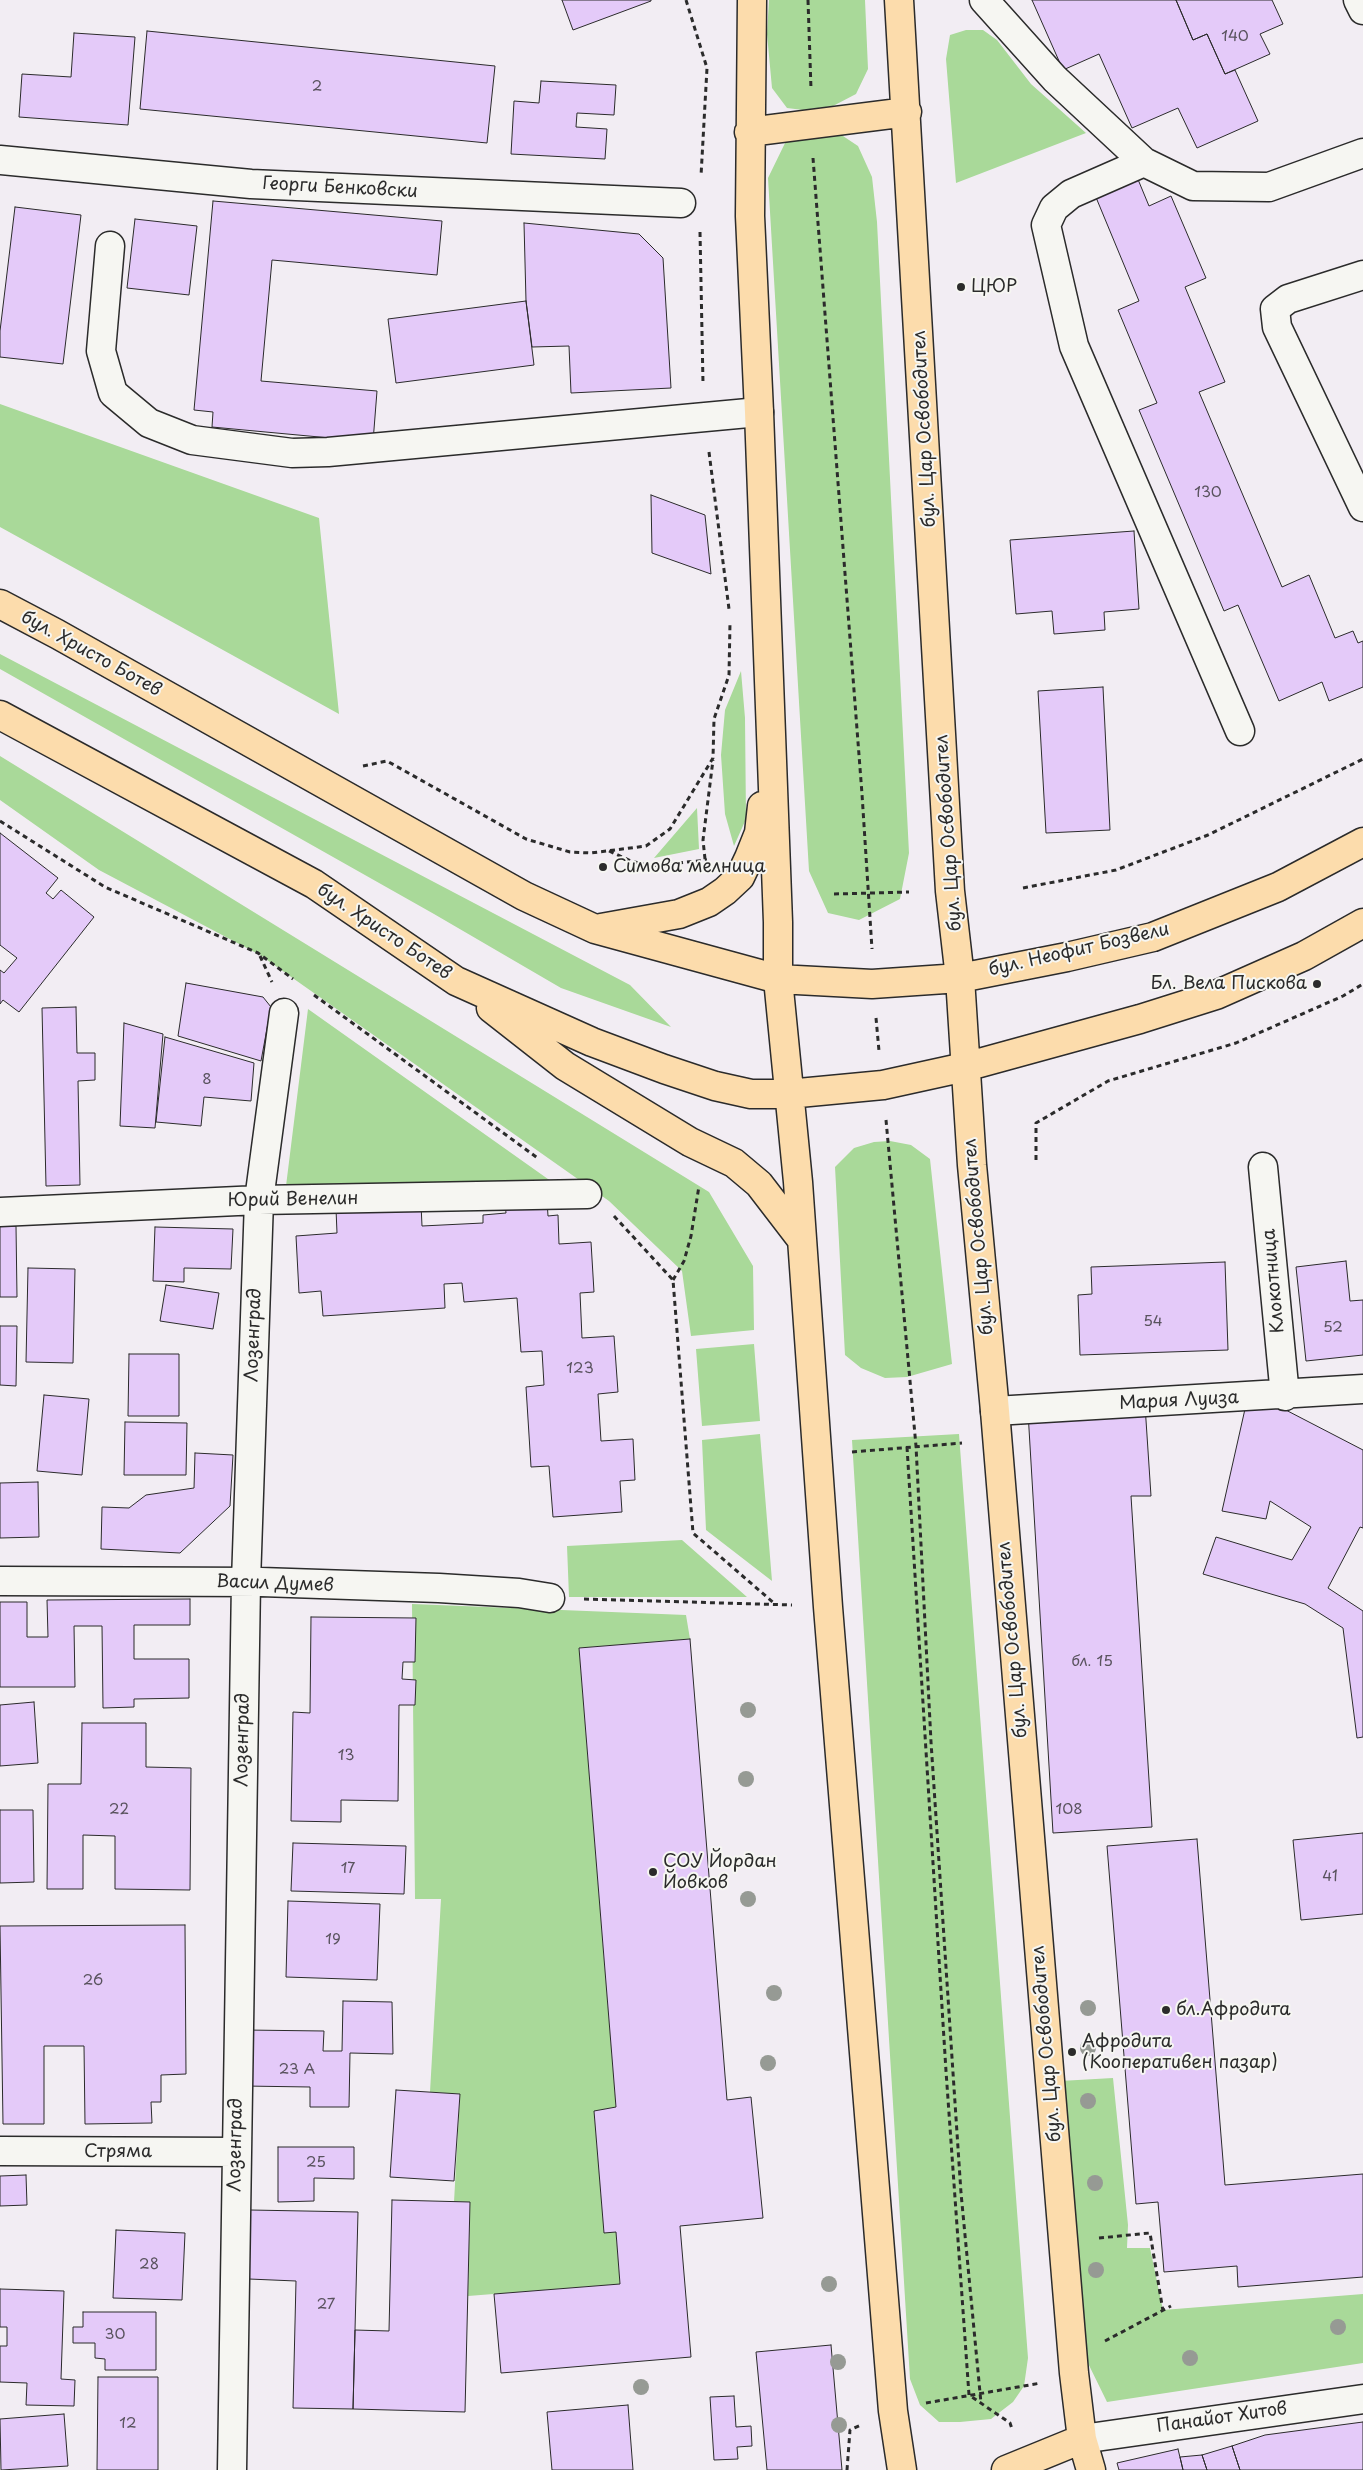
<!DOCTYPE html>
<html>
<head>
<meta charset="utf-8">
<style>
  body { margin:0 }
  canvas { display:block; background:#f2edf3 }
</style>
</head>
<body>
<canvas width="1363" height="2470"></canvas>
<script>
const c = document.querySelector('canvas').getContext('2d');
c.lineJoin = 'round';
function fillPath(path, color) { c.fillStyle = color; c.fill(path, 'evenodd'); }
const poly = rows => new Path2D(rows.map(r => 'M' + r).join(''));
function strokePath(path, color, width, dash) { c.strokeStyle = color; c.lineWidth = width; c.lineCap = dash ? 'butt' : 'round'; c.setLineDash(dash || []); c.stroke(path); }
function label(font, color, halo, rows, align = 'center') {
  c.font = font + ' "Playpen Sans",sans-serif'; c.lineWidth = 4; c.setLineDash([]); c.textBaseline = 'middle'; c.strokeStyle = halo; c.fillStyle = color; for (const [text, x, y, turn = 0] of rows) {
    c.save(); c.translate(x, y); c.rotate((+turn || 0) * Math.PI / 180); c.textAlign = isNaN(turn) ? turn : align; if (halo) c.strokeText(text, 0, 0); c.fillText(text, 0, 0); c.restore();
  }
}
fillPath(poly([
  [769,0,865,0,868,69,856,94,833,106,803,110,787,108,772,88,767,34],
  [966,30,983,30,997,40,1031,84,1086,133,956,183,946,59,950,35],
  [837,132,858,146,872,177,877,222,909,853,900,899,859,920,828,913,809,871,768,178,787,139],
  [0,404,319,518,339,714,0,527],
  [0,654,630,985,671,1027,561,988,434,914,0,669],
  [741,671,745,718,746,819,734,846,725,814,721,755,725,710],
  [0,756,709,1192,753,1266,754,1330,691,1336,682,1271,609,1201,260,955,99,870,0,800],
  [697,808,699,849,654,858],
  [308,1009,555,1184,286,1186],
  [890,1141,911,1145,930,1159,952,1364,907,1377,885,1378,861,1368,845,1355,835,1167,854,1148,874,1142],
  [754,1344,760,1421,702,1426,696,1349],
  [760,1434,772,1581,706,1530,702,1440],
  [959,1434,1028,2358,1024,2386,1013,2402,991,2419,960,2422,939,2422,920,2405,910,2379,852,1440],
  [682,1540,747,1597,569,1597,567,1546],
  [412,1604,686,1615,690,1639,579,1648,616,2107,594,2111,604,2232,616,2232,620,2284,468,2296,470,2202,454,2202,460,2094,430,2092,441,1899,415,1899],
  [1113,2078,1128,2225,1127,2248,1150,2248,1163,2310,1363,2294,1363,2363,1107,2402,1083,2353,1060,2081]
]), '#a9d999');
const building = poly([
  [562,0,651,0,651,1,573,30,562,0],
  [1032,0,1176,0,1193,40,1207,34,1225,74,1235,70,1258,121,1197,148,1178,108,1132,128,1099,54,1063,70,1032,0],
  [1176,0,1272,0,1283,24,1260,34,1270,54,1225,74,1207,34,1193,40,1176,0],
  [147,31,495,66,487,143,140,109,147,31],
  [74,33,135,37,128,125,19,117,22,74,71,77,74,33],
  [541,81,616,85,614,115,577,113,576,127,607,129,605,159,511,154,514,101,539,103,541,81],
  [1137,177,1149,206,1171,196,1206,278,1185,287,1225,382,1199,392,1282,587,1309,575,1335,638,1353,631,1358,643,1363,641,1363,687,1329,701,1322,682,1279,701,1238,605,1224,611,1139,410,1157,403,1118,310,1139,301,1095,195,1137,177],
  [213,201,442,221,437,275,272,260,261,381,377,391,373,442,212,427,213,412,194,410,213,201],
  [15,207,81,215,63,364,0,357,0,331,15,207],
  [135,219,197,226,189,295,127,288,135,219],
  [524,223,639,234,663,258,671,388,571,393,569,346,532,347,526,301,524,223],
  [526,301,534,365,396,383,388,319,526,301],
  [651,495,705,515,711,574,652,553,651,495],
  [1134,531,1139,609,1104,612,1105,630,1054,634,1052,611,1016,614,1010,540,1134,531],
  [1103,687,1110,830,1046,833,1038,691,1103,687],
  [0,833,58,878,46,893,53,899,61,890,94,917,19,1012,3,1000,0,1004,0,970,4,973,17,958,0,945,0,833],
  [186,983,263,997,271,1007,261,1061,178,1036,186,983],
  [76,1007,77,1053,95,1053,95,1080,78,1081,80,1185,46,1186,42,1008,76,1007],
  [124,1023,163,1034,155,1128,120,1126,124,1023],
  [165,1037,254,1063,251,1101,204,1097,201,1126,156,1122,165,1037],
  [547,1200,548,1216,558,1215,559,1244,591,1242,594,1292,580,1293,582,1338,614,1336,618,1392,598,1394,601,1441,633,1439,635,1480,620,1481,622,1512,553,1517,549,1466,531,1467,526,1387,544,1385,542,1351,521,1352,517,1298,464,1302,462,1283,444,1284,445,1308,323,1316,321,1291,299,1293,296,1236,337,1233,336,1209,421,1204,422,1226,483,1223,483,1215,506,1213,505,1202,547,1200],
  [0,1226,16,1226,17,1297,0,1297,0,1226],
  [155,1227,233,1229,231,1269,184,1268,184,1282,153,1281,155,1227],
  [1346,1261,1350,1301,1363,1300,1363,1355,1306,1361,1296,1267,1346,1261],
  [1225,1262,1228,1350,1080,1355,1078,1295,1092,1294,1091,1267,1225,1262],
  [28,1268,75,1269,73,1363,26,1362,28,1268],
  [166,1285,219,1293,213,1329,160,1321,166,1285],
  [0,1326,17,1326,16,1386,0,1385,0,1326],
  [129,1354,179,1354,179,1416,128,1416,129,1354],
  [44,1395,89,1399,82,1475,37,1471,44,1395],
  [1145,1405,1151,1496,1131,1496,1152,1827,1053,1833,1028,1412,1145,1405],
  [1280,1407,1363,1450,1363,1528,1360,1527,1328,1588,1363,1611,1363,1737,1357,1738,1343,1628,1305,1604,1203,1574,1216,1537,1292,1560,1311,1527,1270,1501,1266,1519,1222,1511,1245,1409,1280,1407],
  [125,1422,187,1423,186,1475,124,1475,125,1422],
  [195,1453,233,1455,230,1506,180,1553,101,1549,102,1507,129,1508,146,1495,194,1488,195,1453],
  [38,1482,39,1537,0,1538,0,1483,38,1482],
  [190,1599,190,1625,134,1625,134,1659,189,1659,189,1698,134,1699,134,1707,103,1708,102,1626,74,1626,75,1687,0,1687,0,1602,27,1602,27,1637,48,1637,47,1600,190,1599],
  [311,1617,416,1618,415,1662,403,1662,402,1679,416,1680,415,1705,399,1705,398,1801,341,1800,341,1822,291,1821,293,1712,310,1713,311,1617],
  [690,1639,727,2100,751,2097,763,2218,680,2226,691,2357,501,2373,494,2294,620,2284,616,2232,604,2233,594,2111,616,2107,579,1648,690,1639],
  [34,1702,38,1763,0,1766,0,1705,34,1702],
  [82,1723,146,1723,146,1767,191,1768,190,1890,115,1889,115,1836,83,1835,83,1889,47,1889,48,1784,81,1784,82,1723],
  [0,1810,33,1810,34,1882,0,1883,0,1810],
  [1363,1833,1363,1914,1301,1920,1293,1840,1363,1833],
  [1197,1839,1225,2185,1363,2174,1363,2277,1238,2287,1237,2266,1164,2272,1158,2202,1136,2204,1107,1846,1197,1839],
  [293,1843,406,1846,404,1894,291,1891,293,1843],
  [288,1901,380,1904,377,1980,286,1977,288,1901],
  [185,1925,186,2074,161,2075,161,2102,151,2102,152,2123,85,2124,84,2046,44,2046,44,2124,3,2124,0,1926,185,1925],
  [343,2001,392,2002,393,2054,350,2053,349,2107,310,2107,310,2087,244,2086,245,2030,324,2031,323,2051,342,2051,343,2001],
  [396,2090,460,2094,454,2181,390,2177,396,2090],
  [278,2147,354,2147,354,2179,314,2178,314,2201,278,2202,278,2147],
  [26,2175,27,2205,0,2206,0,2176,26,2175],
  [392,2200,470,2202,465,2412,353,2409,355,2330,389,2331,392,2200],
  [250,2210,358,2212,353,2409,293,2408,296,2281,249,2279,250,2210],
  [116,2230,185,2233,182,2300,113,2298,116,2230],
  [0,2289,64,2291,61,2379,75,2380,74,2406,26,2405,27,2383,0,2382,0,2346,7,2346,7,2327,0,2327,0,2289],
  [83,2312,156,2312,156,2370,105,2370,105,2359,95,2358,95,2343,73,2343,73,2327,83,2327,83,2312],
  [831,2345,842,2470,767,2470,756,2352,831,2345],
  [98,2377,158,2377,158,2470,97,2470,98,2377],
  [734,2396,736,2427,751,2426,752,2446,737,2447,738,2459,714,2460,710,2397,734,2396],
  [628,2405,633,2470,552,2470,547,2412,628,2405],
  [64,2414,68,2466,1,2470,0,2419,64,2414],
  [1363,2422,1363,2470,1240,2470,1232,2446,1265,2435,1363,2422],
  [1232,2446,1240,2470,1207,2470,1202,2455,1232,2446],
  [1178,2449,1183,2470,1119,2470,1117,2463,1178,2449],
  [1202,2455,1207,2470,1183,2470,1180,2457,1202,2455]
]);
fillPath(building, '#e4caf9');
strokePath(building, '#2b2b2b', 1);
const minor = poly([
  [984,0,1055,79,1144,162,1193,186,1269,187,1363,153],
  [1358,0,1363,10],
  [0,160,251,184,681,203],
  [1144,162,1071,194,1054,208,1046,225,1074,346,1240,731],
  [110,246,101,351,113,393,149,423,192,440,292,453,328,452,759,412],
  [1363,275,1288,299,1275,309,1277,327,1363,507],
  [1263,1167,1285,1396],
  [0,1212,259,1200,587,1194],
  [995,1411,1363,1389],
  [0,1581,261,1582,439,1588,519,1593,550,1598],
  [0,2151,236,2152],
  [1082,2439,1363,2399],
  [232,2470,246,1582,259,1200,284,1013]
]);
const major = poly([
  [752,0,750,216,759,412,778,922,778,979,798,1182,828,1607,893,2411,902,2470],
  [899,0,950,891,960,978,972,1165,995,1411,1074,2373,1082,2439,1091,2470],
  [749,132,907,112],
  [0,604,57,634,524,896,595,929,778,979,872,984,960,978,1067,957,1153,937,1278,887,1363,842],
  [0,715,314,884,456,981,592,1042,664,1069,715,1086,751,1094,788,1094,883,1085,965,1067,1140,1019,1216,995,1304,956,1363,923],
  [601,928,679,914,709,902,725,891,740,877,749,858,759,833,762,806],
  [491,1008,565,1066,690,1142,734,1163,759,1184,802,1240],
  [1006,2470,1082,2439]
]);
strokePath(minor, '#2b2b2b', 31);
strokePath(major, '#2b2b2b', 31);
strokePath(poly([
  [686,0,707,68,701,176],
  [808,0,811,89],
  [813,158,862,794,872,949],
  [700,232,703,383],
  [709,452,729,609],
  [363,766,387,761,526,839,570,852,591,853,646,846,670,829,713,758,714,719,729,675,730,623],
  [0,821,105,887,258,953,293,979],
  [609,851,631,861,650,866,707,860],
  [705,859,703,840,713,760],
  [1023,888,1116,870,1208,835,1363,759],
  [834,894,909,892],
  [260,956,272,982],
  [314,995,539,1159],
  [876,1018,879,1051],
  [886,1120,916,1446,931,1742,961,2193,981,2403],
  [1036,1160,1036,1123,1108,1081,1236,1043,1343,996,1363,984],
  [614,1216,673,1280,693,1533,775,1604],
  [673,1280,684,1261,691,1236,699,1186],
  [907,1447,946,2071,969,2395,1010,2423,1012,2429],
  [852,1452,962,1443],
  [584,1599,792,1605],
  [1099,2238,1150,2233,1163,2311],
  [1105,2341,1171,2306],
  [926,2403,1041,2383],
  [847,2470,850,2430,861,2425]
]), '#2b2b2b', 3, [5, 4]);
strokePath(minor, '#f6f6f2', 28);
strokePath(major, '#fcdcac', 28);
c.fillStyle = '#969a94';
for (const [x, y] of [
  [748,1710],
  [746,1779],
  [748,1899],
  [774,1993],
  [1088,2008],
  [1088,2048],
  [768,2063],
  [1088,2101],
  [1095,2183],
  [1096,2270],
  [829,2284],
  [1338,2327],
  [1190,2358],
  [838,2362],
  [641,2387],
  [839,2425]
]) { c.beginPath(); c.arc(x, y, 8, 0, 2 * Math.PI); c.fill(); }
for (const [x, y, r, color] of [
  [961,287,5,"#2b2b2b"],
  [603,867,5,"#2b2b2b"],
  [1317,984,5,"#2b2b2b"],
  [653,1872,5,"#2b2b2b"],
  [1166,2010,5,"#2b2b2b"],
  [1072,2052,5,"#2b2b2b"]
]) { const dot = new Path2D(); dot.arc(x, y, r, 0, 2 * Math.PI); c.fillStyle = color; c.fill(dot); strokePath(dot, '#f6f6f2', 2); }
label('15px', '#59535e', null, [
  ["140",1235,37],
  ["2",317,87],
  ["130",1208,493],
  ["8",207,1080],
  ["54",1153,1322],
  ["52",1333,1328],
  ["123",580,1369],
  ["бл. 15",1092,1662],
  ["13",346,1756],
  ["22",119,1810],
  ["108",1069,1810],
  ["17",348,1869],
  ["41",1330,1877],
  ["19",333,1940],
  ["26",93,1981],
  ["23 A",297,2070],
  ["25",316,2163],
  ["28",149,2265],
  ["27",326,2305],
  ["30",115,2335],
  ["12",128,2424]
]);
label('18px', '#2b2b2b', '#f6f6f2', [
  ["Георги Бенковски",340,188,3],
  ["бул. Цар Освободител",925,429,-93],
  ["бул. Христо Ботев",91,654,29],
  ["бул. Цар Освободител",949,833,-94],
  ["бул. Христо Ботев",384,932,34],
  ["бул. Неофит Бозвели",1079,950,-13],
  ["Юрий Венелин",293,1200,-1],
  ["бул. Цар Освободител",979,1237,-95],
  ["Клокотница",1274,1281,-95],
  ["Лозенград",254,1335,-88],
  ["Мария Луиза",1179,1401,-3],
  ["Васил Думев",275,1584,2],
  ["бул. Цар Освободител",1013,1640,-95],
  ["Лозенград",243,1740,-89],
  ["бул. Цар Освободител",1047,2044,-95],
  ["Лозенград",236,2145,-89],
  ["Стряма",118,2152],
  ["Панайот Хитов",1222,2418,-8]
]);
label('18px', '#2b2b2b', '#f6f6f2', [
  ["ЦЮР",971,287],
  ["Симова мелница",613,867],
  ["Бл. Вела Пискова",1307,984,"right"],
  ["СОУ Йордан",663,1862],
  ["Йовков",663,1883],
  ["бл.Афродита",1176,2010],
  ["Афродита",1082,2042],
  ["(Кооперативен пазар)",1082,2063]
], 'left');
</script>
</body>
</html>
